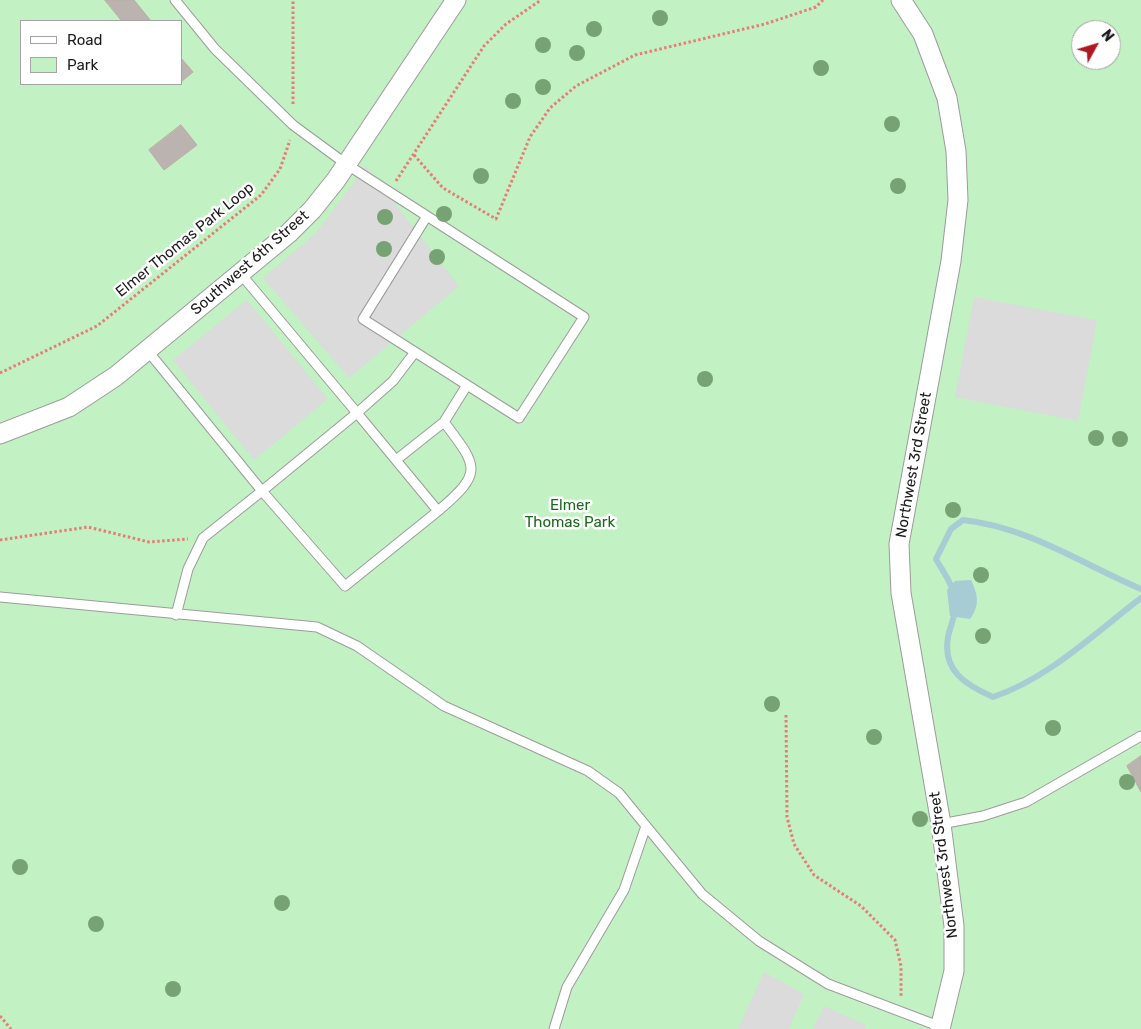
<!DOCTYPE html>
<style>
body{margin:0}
#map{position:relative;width:1141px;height:1029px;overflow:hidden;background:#ebe7e1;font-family:Rubik,sans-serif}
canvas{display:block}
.legend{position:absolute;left:20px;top:20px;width:162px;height:65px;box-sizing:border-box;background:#fff;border:1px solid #a4a4a4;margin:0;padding:6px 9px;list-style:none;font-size:15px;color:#1b1b1b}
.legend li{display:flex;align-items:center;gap:10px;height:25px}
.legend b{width:25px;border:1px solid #a4a4a4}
.north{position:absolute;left:1071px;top:20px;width:50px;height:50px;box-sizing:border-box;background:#fff;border:1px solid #a4a4a4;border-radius:50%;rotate:51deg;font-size:14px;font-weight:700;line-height:20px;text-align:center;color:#1b1b1b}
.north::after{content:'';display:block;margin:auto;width:18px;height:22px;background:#ad1921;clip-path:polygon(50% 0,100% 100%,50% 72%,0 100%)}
</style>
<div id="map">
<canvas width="1141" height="1029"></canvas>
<ul class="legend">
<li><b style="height:6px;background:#fff"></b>Road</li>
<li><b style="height:14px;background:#c2f1c3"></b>Park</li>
</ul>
<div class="north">N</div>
</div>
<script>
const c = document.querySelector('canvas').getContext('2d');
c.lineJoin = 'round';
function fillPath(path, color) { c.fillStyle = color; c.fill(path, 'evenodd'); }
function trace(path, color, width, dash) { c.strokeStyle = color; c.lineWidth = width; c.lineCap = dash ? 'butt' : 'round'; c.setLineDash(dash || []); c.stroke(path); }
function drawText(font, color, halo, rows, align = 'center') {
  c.font = font + ' Rubik,sans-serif'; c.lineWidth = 5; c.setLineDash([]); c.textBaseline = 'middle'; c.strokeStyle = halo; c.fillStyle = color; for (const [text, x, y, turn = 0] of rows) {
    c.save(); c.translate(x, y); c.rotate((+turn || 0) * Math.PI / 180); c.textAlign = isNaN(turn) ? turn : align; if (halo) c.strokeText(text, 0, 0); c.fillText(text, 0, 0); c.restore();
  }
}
const park = new Path2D(`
 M0,0H1141V1029H0ZM21,21H181V84H21ZM1081,30H1111V60H1081Z`);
const parking = new Path2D(`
 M366,166L459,286L349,378L263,278L316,233Z
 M974,297L1097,320L1078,421L955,397Z
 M247,300L328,399L254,460L173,360Z
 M764,972L804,994L789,1029H738Z
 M824,1006L866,1025L865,1029H813Z`);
const water = new Path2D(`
 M971,580C978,595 980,605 970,619L950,616L947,590L955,581Z`);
const stream = new Path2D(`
 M953,592C951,581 941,569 936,559L951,529L963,520C1028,527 1082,564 1141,589
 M955,610C954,619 950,627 948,637C942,671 966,685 993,697C1049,678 1094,634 1141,598`);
const building = new Path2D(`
 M105,0H134L151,21H122Z
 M181,58L193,72L181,82Z
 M181,125L197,145L164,170L149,150Z
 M1141,756V792L1127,766Z`);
const path = new Path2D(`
 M293,104V0
 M414,155L443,188L496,219L530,137L550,108L576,86L635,55L765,24L816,7L823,0
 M396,181L484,46L506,24L541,0
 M0,373L97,326L261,195L280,169L290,140
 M0,540L88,527L149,542L188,539
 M786,715L787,817L794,844L814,875L861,906L895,940L901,966V996
 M0,1016L11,1029`);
const lane = new Path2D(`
 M175,0L215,49L293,125L346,164L584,317L519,418L363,319L427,216
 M240,273L357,413L262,491L345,586L438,511L357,413L393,381L415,352
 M147,350L262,491L203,538L188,569L176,615
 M396,460L444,422L467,385
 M438,511C484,472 478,467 444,422
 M0,597L317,627L357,646L444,706L588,771L619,793L702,894L759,941L828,984L941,1027
 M941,824L983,816L1026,802L1141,736
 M554,1029L567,987L624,890L646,826`);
const street = new Path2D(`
 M901,0L923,34L947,98L956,151L958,200L951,261L899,544L901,593L941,824L954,926V971L940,1029
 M0,434L69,407L116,376L289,233L312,210L336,180L456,0`);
const trees = [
 [660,18],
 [594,29],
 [543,45],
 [577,53],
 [821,68],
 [543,87],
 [513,101],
 [892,124],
 [481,176],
 [898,186],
 [444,214],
 [385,217],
 [384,249],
 [437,257],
 [705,379],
 [1096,438],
 [1120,439],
 [953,510],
 [981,575],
 [983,636],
 [772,704],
 [1053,728],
 [874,737],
 [1127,782],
 [920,819],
 [20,867],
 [282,903],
 [96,924],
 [173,989]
];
const streetNames = [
 ["Elmer Thomas Park Loop",185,240,-39],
 ["Southwest 6th Street",250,263,-41],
 ["Northwest 3rd Street",914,465,-80],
 ["Northwest 3rd Street",944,865,-97]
];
const parkNames = [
 ["Elmer",570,506],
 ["Thomas Park",570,523]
];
fillPath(park, '#c2f1c3');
fillPath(parking, '#dbdbdb');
fillPath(water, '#a7ccd4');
trace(stream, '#a7ccd4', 6);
fillPath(building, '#bbb3af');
trace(building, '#bbaea6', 1);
trace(lane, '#9c9c9c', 11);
trace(street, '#9c9c9c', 21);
trace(path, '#e77c77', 3, [2.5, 2.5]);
trace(lane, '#fff', 9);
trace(street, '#fff', 19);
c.fillStyle = '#77a274';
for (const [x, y] of trees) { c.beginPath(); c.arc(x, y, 8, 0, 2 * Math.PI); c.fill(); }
drawText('15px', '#1b1b1b', '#fff', streetNames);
drawText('15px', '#18691a', '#fff', parkNames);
</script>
